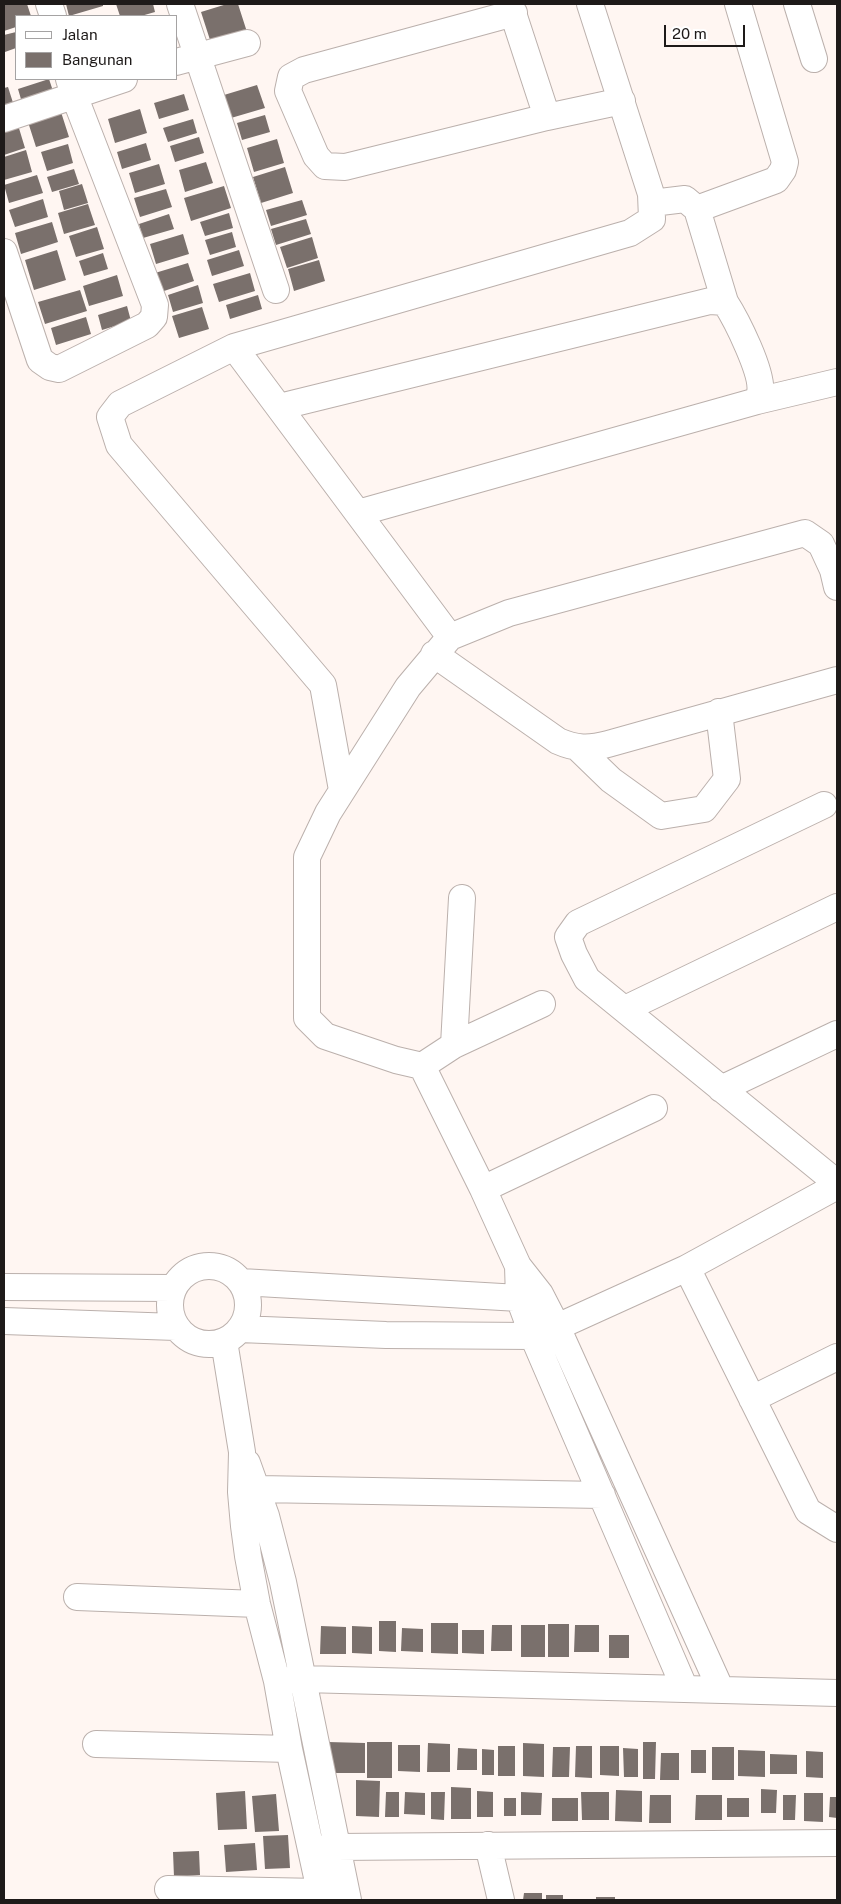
<!DOCTYPE html>
<style>
body{margin:0}
#map{position:relative;width:841px;height:1904px;overflow:hidden;background:#fff6f2;font-family:"Public Sans",sans-serif}
canvas{display:block}
.frame{position:absolute;inset:0;border:5px solid #1e1a19;pointer-events:none}
.legend{position:absolute;left:15px;top:15px;width:162px;height:65px;box-sizing:border-box;background:#fff;border:1px solid #a5a3a3;margin:0;padding:6px 9px;list-style:none;font-size:15px;color:#1e1a19}
.legend li{display:flex;align-items:center;gap:10px;height:25px}
.legend b{width:25px;border:1px solid #a5a3a3}
.scale{position:absolute;left:664px;top:25px;width:81px;height:22px;box-sizing:border-box;border:2px solid #1e1a19;border-top:0;padding-left:6px;font-size:15px;line-height:18px;white-space:nowrap;color:#1e1a19;-webkit-text-stroke:4px #fff;paint-order:stroke}
</style>
<div id="map">
<canvas width="841" height="1904"></canvas>
<div class="frame"></div>
<ul class="legend">
<li><b style="height:6px;background:#fff"></b>Jalan</li>
<li><b style="height:14px;background:#7a706c"></b>Bangunan</li>
</ul>
<div class="scale">20 m</div>
</div>
<script>
const c = document.querySelector('canvas').getContext('2d');
c.lineJoin = 'round';
function fillPath(path, color) { c.fillStyle = color; c.fill(path, 'evenodd'); }
function trace(path, color, width, dash) { c.strokeStyle = color; c.lineWidth = width; c.lineCap = dash ? 'butt' : 'round'; c.setLineDash(dash || []); c.stroke(path); }
const building = new Path2D(`
 M9,4H27L31,16H16V27L4,31V5Z
 M66,4H103V6L69,16Z
 M116,4H153L155,12L141,16H120Z
 M227,4H238L247,32L211,43L201,12Z
 M16,32V48L5,52L4,35Z
 M49,79L55,97L23,106L18,89Z
 M257,85L265,108L231,118L224,95Z
 M8,87L15,109L4,112V88Z
 M184,94L189,110L159,119L154,103Z
 M140,109L147,133L115,143L108,119Z
 M61,112L69,137L36,147L28,122Z
 M265,115L270,132L242,140L237,123Z
 M193,119L197,133L168,142L163,128Z
 M18,125L25,148L4,155V129Z
 M199,137L204,153L175,162L170,146Z
 M277,139L284,163L254,172L247,148Z
 M146,143L151,160L122,169L117,152Z
 M68,144L73,163L47,171L41,152Z
 M26,150L32,172L4,180V157Z
 M206,162L213,183L185,192L179,170Z
 M159,164L165,184L135,193L129,173Z
 M285,167L293,193L261,203L253,177Z
 M74,169L79,184L52,192L47,177Z
 M37,175L43,193L9,203L4,185Z
 M82,184L88,203L64,210L59,191Z
 M224,186L231,208L191,221L184,198Z
 M166,189L172,207L140,217L134,198Z
 M43,199L48,217L15,227L9,210Z
 M302,200L307,215L271,226L266,210Z
 M88,204L95,225L64,234L58,213Z
 M229,213L233,228L205,236L200,222Z
 M169,214L174,229L143,238L139,224Z
 M306,219L311,234L276,245L271,229Z
 M52,222L58,242L21,254L15,233Z
 M97,227L104,249L76,257L69,236Z
 M232,232L236,247L210,255L205,240Z
 M183,234L189,254L156,264L150,244Z
 M312,237L318,258L287,268L280,247Z
 M57,250L66,280L34,290L25,260Z
 M239,250L244,266L212,276L207,260Z
 M103,253L108,269L84,276L79,261Z
 M319,260L325,281L294,291L288,269Z
 M188,263L194,281L161,292L155,273Z
 M250,273L255,291L219,302L213,284Z
 M117,275L123,296L89,306L83,286Z
 M198,285L203,303L173,312L168,295Z
 M80,290L87,311L45,324L38,302Z
 M258,295L262,309L230,319L226,305Z
 M127,306L131,321L102,330L98,315Z
 M202,307L209,329L179,338L172,316Z
 M86,317L91,334L56,345L51,328Z
 M379,1621H396V1652L379,1651Z
 M431,1623H458V1654L431,1653Z
 M548,1624H569V1657H548Z
 M492,1625H512V1651H491Z
 M521,1625H545V1657H521Z
 M575,1625H599V1652H574Z
 M321,1626L346,1627V1654H320Z
 M352,1626L372,1627V1654L352,1653Z
 M402,1628L423,1629V1652L401,1651Z
 M462,1630H484V1654L462,1653Z
 M609,1635H629V1658H609Z
 M328,1742L365,1743V1773H328Z
 M367,1742H392V1778H367Z
 M643,1742H656L655,1779H643Z
 M428,1743L450,1744V1772H427Z
 M523,1743L544,1744V1777L523,1776Z
 M398,1745H420V1772L398,1771Z
 M498,1746H515V1776H498Z
 M576,1746H592V1778L575,1777Z
 M600,1746H619V1776L600,1775Z
 M553,1747H570L569,1777H552Z
 M712,1747H734V1780H712Z
 M458,1748L477,1749V1770H457Z
 M623,1748L638,1749V1777H624Z
 M482,1749L494,1750V1775H482Z
 M691,1750H706V1773H691Z
 M738,1750L765,1751V1777L738,1776Z
 M806,1751L823,1752V1778L806,1777Z
 M661,1753H679V1780H660Z
 M770,1754L797,1755V1774H770Z
 M356,1780L380,1781L379,1817L356,1816Z
 M451,1787L471,1788V1819H451Z
 M761,1789L777,1790L776,1813H761Z
 M616,1790L642,1791V1822L615,1821Z
 M245,1791L247,1829L218,1830L216,1793Z
 M477,1791L493,1792V1817H477Z
 M386,1792H399V1817H385Z
 M405,1792L425,1793V1815L404,1814Z
 M431,1792H445L444,1820L431,1819Z
 M521,1792L542,1793L541,1815H521Z
 M581,1792H609V1820H582Z
 M804,1793H823V1822L804,1821Z
 M276,1794L279,1831L255,1832L252,1796Z
 M650,1795H671V1823H649Z
 M696,1795H722V1820H695Z
 M783,1795H796L795,1820H783Z
 M830,1797H837V1818L829,1817Z
 M504,1798H516V1816H504Z
 M552,1798H578V1821H552Z
 M727,1798H749V1817H727Z
 M288,1835L290,1868L265,1869L263,1836Z
 M255,1843L257,1870L226,1872L224,1845Z
 M199,1851L200,1875L174,1877L173,1852Z
 M524,1893H542V1900H523Z
 M546,1895H563V1900H546Z
 M596,1897H615V1900H596Z`);
const street = new Path2D(`
 M49,4L53,16
 M180,4L276,290
 M510,4L547,117L622,101
 M797,4L814,59
 M514,13L304,70L291,77L288,91L316,156L325,166L345,167L547,117
 M176,62L247,43
 M4,119L124,79
 M652,203L685,199L697,209L725,302
 M697,209L776,180L783,170L785,162L738,4
 M4,252L40,360L50,367L59,369L147,325L154,317L155,305L74,95L69,79
 M234,347L450,637
 M757,401L837,382
 M279,407L710,301L725,302C736,319 764,374 760,393C760,396 758,398 757,401L358,513
 M434,654L558,741C576,749 589,749 608,744L837,680
 M578,748L611,780L661,816L704,809L727,779L719,712
 M342,790L323,685L119,445L110,417L120,404L234,347L630,233L652,219L651,194L590,4
 M824,805L578,923L568,937L574,954L587,979L837,1183
 M542,1004L454,1045L422,1066L396,1060L325,1036L307,1018V857L328,813L408,687L450,637L509,613L805,533L821,544L833,570L837,587
 M625,1009L837,907
 M454,1045L462,898
 M422,1066L483,1189L518,1266L540,1294L557,1327L721,1690
 M721,1089L837,1034
 M483,1189L654,1108
 M170 1305a39 39 0 1 1 78 0a39 39 0 1 1-78 0Z
 M518,1266L519,1298L533,1336L685,1689
 M687,1268L808,1511L837,1529
 M241,1282L519,1298L535,1295
 M4,1287L173,1288
 M4,1321L176,1327
 M240,1329L386,1335L533,1336L557,1327L687,1268L837,1186
 M224,1341L242,1452L241,1492L244,1526L248,1556L257,1604L277,1681L289,1749L322,1900
 M752,1399L837,1357
 M247,1463L266,1516L283,1582L348,1900
 M241,1492L258,1489L602,1495
 M77,1597L257,1604
 M277,1681L303,1679L837,1693
 M96,1744L289,1749
 M488,1845L501,1900
 M312,1850L336,1847L837,1843
 M168,1889L320,1892`);
fillPath(building, '#7a706c');
trace(street, '#bbb0ac', 28);
trace(street, '#fff', 26);
</script>
